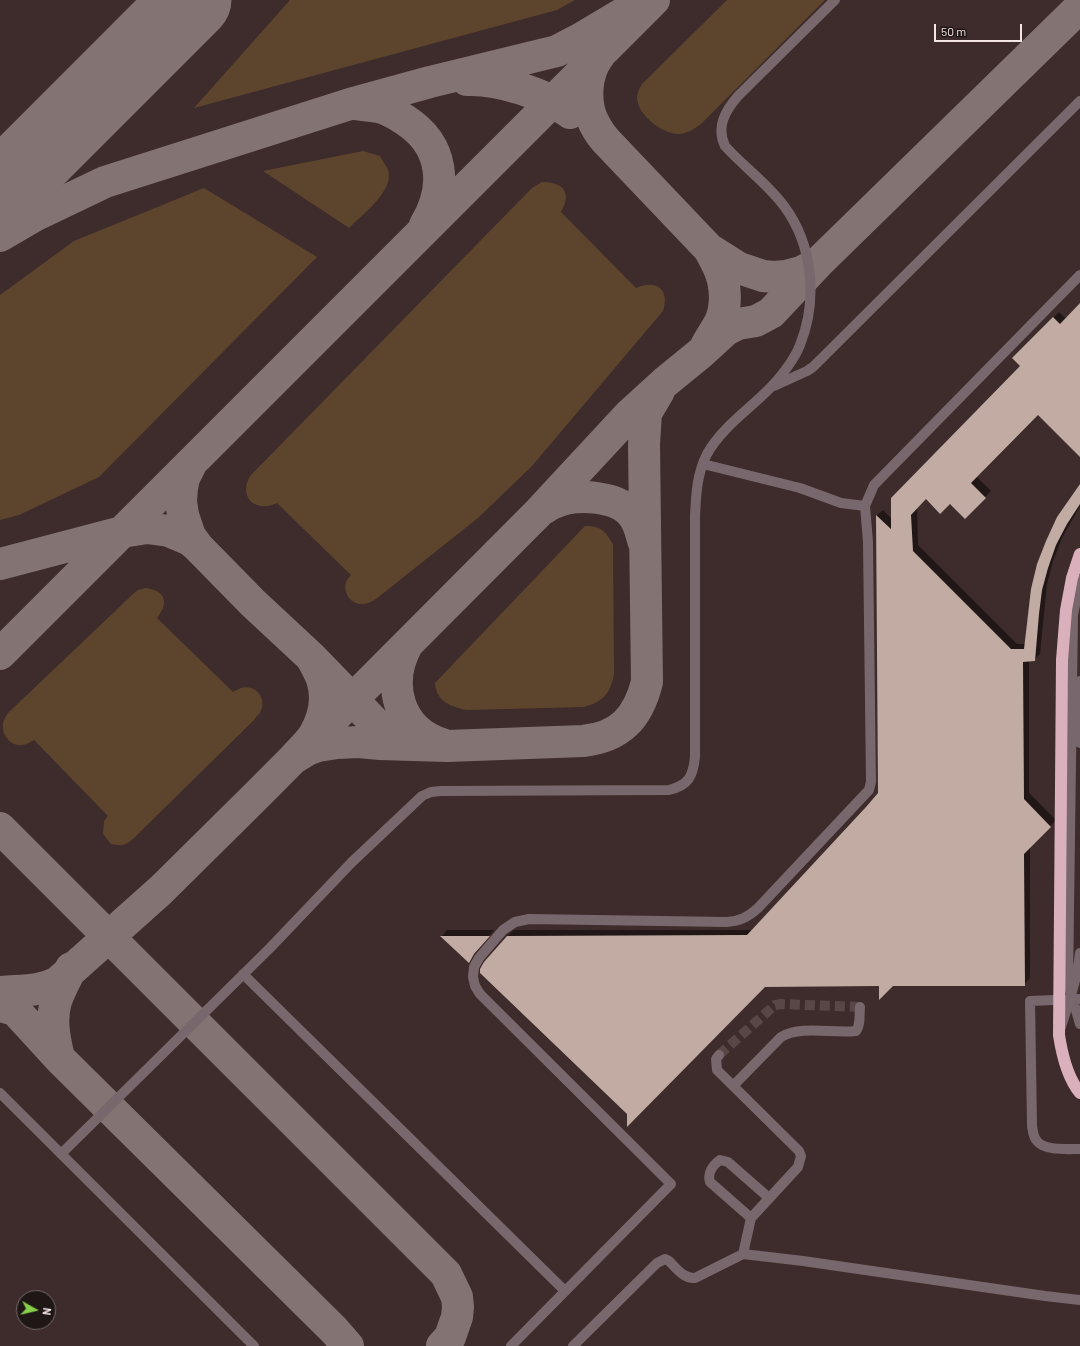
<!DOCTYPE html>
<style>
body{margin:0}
#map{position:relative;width:1080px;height:1346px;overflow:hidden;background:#3e2b2b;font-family:Barlow,sans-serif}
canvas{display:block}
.north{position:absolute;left:16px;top:1290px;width:40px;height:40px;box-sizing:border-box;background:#1f1616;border:1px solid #746969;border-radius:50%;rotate:98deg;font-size:11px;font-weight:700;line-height:16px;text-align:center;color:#f3e6e5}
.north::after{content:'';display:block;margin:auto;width:14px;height:18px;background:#88cf49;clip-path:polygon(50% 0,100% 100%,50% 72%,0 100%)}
.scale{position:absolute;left:934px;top:24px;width:88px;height:18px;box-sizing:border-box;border:2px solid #f3e6e5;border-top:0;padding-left:5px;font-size:12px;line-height:14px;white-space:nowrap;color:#f3e6e5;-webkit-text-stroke:3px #1f1616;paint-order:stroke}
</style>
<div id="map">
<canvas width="1080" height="1346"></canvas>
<div class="north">N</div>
<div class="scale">50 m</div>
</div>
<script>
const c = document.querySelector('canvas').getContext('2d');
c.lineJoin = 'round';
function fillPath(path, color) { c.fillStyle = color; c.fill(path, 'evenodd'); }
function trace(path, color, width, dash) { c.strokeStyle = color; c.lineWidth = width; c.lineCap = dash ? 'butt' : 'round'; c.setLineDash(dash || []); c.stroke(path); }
const green = new Path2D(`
 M290,0H575L557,10L194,108Z
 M727,0H825L701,124C695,129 688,133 679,134C663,134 638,116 637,98C637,93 640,88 642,84Z
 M363,151L380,156C382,160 386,165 388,170C395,190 362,215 349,228L263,171Z
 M542,182C564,182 572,193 561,212L636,288C657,279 670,290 663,311L532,466L478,518L376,599C372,601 368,604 364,604C351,606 341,591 347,580C348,578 350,577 351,575L277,503C256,513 238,498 250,476L532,188Z
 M204,188L317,257L99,477L19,515L0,520V295L74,241Z
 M585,526C601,526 605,531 613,544L614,674C610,694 604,701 584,707L467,710C451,707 436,701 435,683Z
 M146,588C166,591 169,603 157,618L233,692C235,691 238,689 241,688C256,684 268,699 260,713C258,715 255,718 254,720L134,838C126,846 121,846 111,844L103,834L104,821L108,816L34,740C30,742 26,745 22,745C13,747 3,737 3,728C2,723 5,717 8,713L132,595L138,590Z`);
const shadow = new Path2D(`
 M1080,305V456L1038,413L976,476L991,491L965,517L950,503L926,498L917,508L918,545L1017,644H1026L1032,589L1080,486V506L1062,538L1053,561L1047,584L1040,654L1034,660H1029V793L1056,820L1030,847V978L1024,984L764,986L628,1114L507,936L514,930H754L879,794L877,515L883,510L892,519L1021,366L1014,358L1059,312L1066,319Z
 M447,930H494L469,961L442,936Z`);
const taxiway = new Path2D(`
 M599,56C585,74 584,104 594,123C598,131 603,138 609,144L709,249L739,268L763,276L774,277L786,276L801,272L816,264
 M467,80C498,79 545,93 570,113
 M355,104C364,105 374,106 383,108C390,111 398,115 405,120C444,145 448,187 425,225
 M0,236L36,215L105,182L350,104L430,82L557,51L580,39L627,11
 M706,346C710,338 716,330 720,322C727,307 726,286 720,271C717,263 713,256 709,249
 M192,462L184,478L182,488L181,501L183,515L190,536L198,547L253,603L311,657L375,723L392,737L400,741L410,743
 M543,509C547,507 550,504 554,503C576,493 620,495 634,517C640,525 641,535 644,543
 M0,564L122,532L147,528L169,531L190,540L198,547
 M406,646L407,645C386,684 398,730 442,744
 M0,654L654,0
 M311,657C315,664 319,671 322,679C328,698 324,718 314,735C309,743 300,751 294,758L307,750L318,746L337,743L359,742L380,744L447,746L583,741C620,737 638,718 647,682L644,444L646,413L659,391
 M0,828L446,1274L457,1297L458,1307L457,1317L450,1337L442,1346
 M0,992C20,990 40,992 58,982L161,890L257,795L540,511L630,414L664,383L702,352L726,330L738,324L756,321L771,313L819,262L1080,7
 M0,1006L15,1010L59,1058L334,1330L348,1346
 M59,1058C55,1041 51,1023 55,1005C58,992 66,980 71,968`);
const runway = new Path2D(`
 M0,192L192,0`);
const building = new Path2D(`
 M1080,303V457L1038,415L971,483L986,498L965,519L950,504L940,514L926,499L911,515L913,551L1011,649H1024L1031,589L1037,564L1046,541L1057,517L1080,484V504L1067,524L1056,545L1048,568L1042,590L1039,614L1035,661L1023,662L1024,799L1051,827L1024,854L1025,986H893L879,1000V986L765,987L627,1127V1114L480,973V969L484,962L507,936L747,935L866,807L878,793L876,515L891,529V498L1020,366L1012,358L1053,317L1060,324Z
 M440,936H490L474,954L469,963Z`);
const minorTunnel = new Path2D(`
 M719,1055L775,1005L781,1004L860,1007`);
const minor = new Path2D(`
 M774,386L807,371L813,367L1080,101
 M703,464L800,488L841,503L865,506
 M1080,580L1073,615L1068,983L1080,1024
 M1080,681V743
 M243,974L565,1291
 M1080,999L1030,1001L1032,1126C1033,1131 1033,1137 1037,1141C1044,1151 1068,1149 1080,1149
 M719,1055L716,1059L717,1070L799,1151L801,1156L798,1167L751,1218L743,1254
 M733,1086L781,1037C802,1025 833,1034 856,1031C861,1025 859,1014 860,1007
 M0,1093L254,1346
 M61,1154L270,948L352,862L422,796L431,792L441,791L669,790C689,785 693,776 695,757V516C696,495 697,473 707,454C722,427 750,409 771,387C783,374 794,360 800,345C818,300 813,245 784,206C768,184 744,167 725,146C716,127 725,111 738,96L835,0
 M751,1218L710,1182C707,1173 713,1165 720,1160L728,1162L769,1198
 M511,1346L671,1184L480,994L475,986L473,977L474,967L479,958L503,930L515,922L529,919L727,922C740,921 748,917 758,908L869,790L871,782L868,542L865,506L874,485L1080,275
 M573,1346L657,1263L665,1259L669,1261C676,1268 684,1279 695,1278L743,1254L803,1261L1045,1296L1080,1300`);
const minorBridge = new Path2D(`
 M1061,1027C1069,1002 1077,979 1080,953`);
const highwayBridge = new Path2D(`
 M1080,554L1072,578L1066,610L1062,660L1059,1035C1062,1055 1067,1077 1080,1093`);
fillPath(green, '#5d452d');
fillPath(shadow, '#0007');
trace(taxiway, '#847373', 32);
trace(runway, '#847373', 79);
fillPath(building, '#c1aba2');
trace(minorTunnel, '#594747', 10, [10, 5]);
trace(minor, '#78676c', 10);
trace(minorBridge, '#78676c', 10);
trace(highwayBridge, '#dab0bc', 12);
</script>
